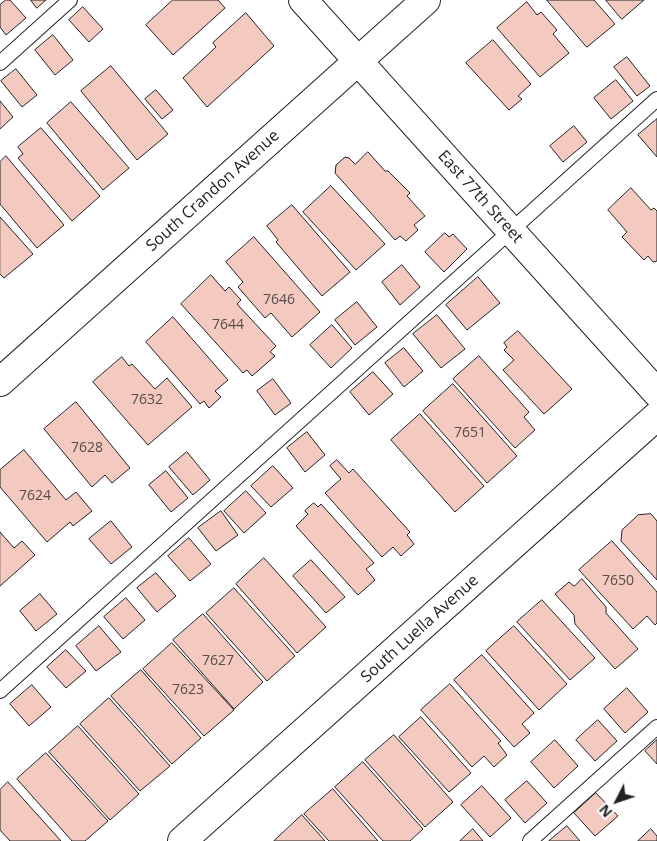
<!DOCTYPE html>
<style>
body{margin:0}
#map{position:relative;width:657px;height:841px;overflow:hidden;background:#fff;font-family:"Open Sans",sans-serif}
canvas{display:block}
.north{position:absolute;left:592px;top:776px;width:50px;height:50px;-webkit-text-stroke:4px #fff;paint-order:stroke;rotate:229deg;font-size:14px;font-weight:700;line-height:20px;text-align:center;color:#222}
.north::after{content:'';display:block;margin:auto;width:18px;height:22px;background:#222;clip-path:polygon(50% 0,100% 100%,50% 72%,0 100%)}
</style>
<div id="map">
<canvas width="657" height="841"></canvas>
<div class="north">N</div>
</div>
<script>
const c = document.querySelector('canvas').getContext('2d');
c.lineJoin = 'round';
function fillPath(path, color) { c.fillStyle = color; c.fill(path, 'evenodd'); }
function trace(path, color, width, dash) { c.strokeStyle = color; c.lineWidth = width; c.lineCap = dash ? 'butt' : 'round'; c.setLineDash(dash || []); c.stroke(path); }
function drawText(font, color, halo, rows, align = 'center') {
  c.font = font + ' "Open Sans",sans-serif'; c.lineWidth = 4; c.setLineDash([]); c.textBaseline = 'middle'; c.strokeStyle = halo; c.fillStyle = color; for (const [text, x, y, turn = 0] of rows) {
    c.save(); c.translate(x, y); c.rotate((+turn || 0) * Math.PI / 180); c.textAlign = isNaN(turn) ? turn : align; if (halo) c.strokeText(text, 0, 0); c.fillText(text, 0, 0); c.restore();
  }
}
const building = new Path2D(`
 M6,0H10L26,18L6,35L0,27V5Z
 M31,0H46L37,8Z
 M173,0H218L225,8L173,55L146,25Z
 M547,0H594L615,24L587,47Z
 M606,0H644L622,19Z
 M527,2L537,15L541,12L557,30L553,34L569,53L540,77L497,28Z
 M83,7L103,29L89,42L69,20Z
 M246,13L274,46L207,107L183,78L216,47L213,43Z
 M53,35L73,60L55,75L35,50Z
 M493,40L531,84L518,96L522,99L509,110L466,63Z
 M627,57L650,86L637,96L614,67Z
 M111,66L168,134L137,160L81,91Z
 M16,69L37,95L22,107L1,81Z
 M616,80L633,101L611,119L594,98Z
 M156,90L173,110L162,119L145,99Z
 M0,101L13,117L0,129Z
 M71,102L129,168L103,190L47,123Z
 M657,119V157L638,135Z
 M574,126L587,142L563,162L550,146Z
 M41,128L100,196L72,221L18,158L23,154L18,147Z
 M368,152L385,171H388L410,193L407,196L425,216L414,225L418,230L406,241L400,236L395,240L335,173L336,165L345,157L349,158L355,164Z
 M6,156L64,225L37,248L0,204V162Z
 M331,186L385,244L356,270L303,212Z
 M631,188L651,210L654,208L657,211V261L653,262L648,256L644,260L622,237L627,232L608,210Z
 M292,205L350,272L322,296L276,242L278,240L267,226Z
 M0,217L33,254L4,278L0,274Z
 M445,233L449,237L453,234L467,249L444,272L425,252Z
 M254,237L320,312L292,337L271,313L265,318L238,287L243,282L226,262Z
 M402,265L420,287L400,305L382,282Z
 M211,275L225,291L229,287L241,300L237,304L276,346L270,352L275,356L252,376L247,370L243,373L181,304Z
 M478,277L500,303L467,330L446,305Z
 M357,302L377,327L355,345L335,320Z
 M437,315L465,349L441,368L413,334Z
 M173,317L228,380L215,391L221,397L209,408L204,401L200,404L146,342Z
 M332,325L352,348L331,368L310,345Z
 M518,331L572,389L544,414L503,370L514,360L504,350L507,347L504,343Z
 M404,348L423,371L404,387L385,363Z
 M479,356L529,412L524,417L535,430L515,448L453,379Z
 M122,357L129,366L132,364L155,389L167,378L192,407L148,445L93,382Z
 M373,372L393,394L369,415L350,392Z
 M273,379L291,403L275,415L257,391Z
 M453,384L517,456L487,483L423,411Z
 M76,402L130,468L112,483L105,475L92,487L44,429Z
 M420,414L484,486L455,512L391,440Z
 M307,432L325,455L305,472L287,448Z
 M24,450L66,500L76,492L92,511L73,526L70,522L47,542L0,487V470Z
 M187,452L210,480L193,495L169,467Z
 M337,460L349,473L353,469L410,532L407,535L414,544L401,556L393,547L382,557L325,493L341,479L330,466Z
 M273,466L293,488L271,507L251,486Z
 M166,471L188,498L171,512L149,485Z
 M246,491L266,513L244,533L224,511Z
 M314,503L318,507L321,504L374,563L366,569L375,580L358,595L296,526L308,514L305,511Z
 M221,511L238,535L216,551L198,528Z
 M651,514L657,521V580L621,541L622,530L638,515Z
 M111,521L132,547L111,564L89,539Z
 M0,532L14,548L22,541L35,555L0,586Z
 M189,538L211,564L190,581L168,556Z
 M612,541L657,592V623L655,625L647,616L633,629L579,570Z
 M264,558L326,627L297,653L236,584Z
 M311,560L345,597L326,613L293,576Z
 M156,573L176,596L157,612L137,588Z
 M582,579L606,607V613L638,649L615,669L575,624L574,615L555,594L569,582L574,586Z
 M234,588L295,656L267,681L206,613Z
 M40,594L57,614L36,631L20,611Z
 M126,598L145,620L123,639L104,617Z
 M542,600L595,658L570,680L517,622Z
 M203,614L263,682L234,709L173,640Z
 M99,626L121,652L96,671L76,646Z
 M514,626L567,684L539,710L486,651Z
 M172,643L234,710L204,736L143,669Z
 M66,650L86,671L66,688L47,667Z
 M482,655L534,713L522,724L530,733L514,747L454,680Z
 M141,670L201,738L172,764L111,696Z
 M450,684L501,741L498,743L507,755L494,767L484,756L472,767L421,710Z
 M32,685L51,707L29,726L10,704Z
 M627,688L648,712L625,733L604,709Z
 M109,698L170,766L140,791L80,724Z
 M421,717L471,773L449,792L399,737Z
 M598,720L617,741L595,761L576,740Z
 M78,726L139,794L110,820L49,752Z
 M394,735L453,802L425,827L365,760Z
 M555,740L578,766L554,788L531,762Z
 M657,740V764L645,751Z
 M46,753L108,821L85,841H72L17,779Z
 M363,762L423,829L410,841H383L335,787Z
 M527,781L547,803L525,823L505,800Z
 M8,782L61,841H10L0,830V790Z
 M482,786L511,818L490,837L461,805Z
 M333,789L378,841H329L304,814Z
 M596,793L618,816L595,836L574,813Z
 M302,815L325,841H274Z
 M567,826L580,841H549Z
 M473,829L483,841H460Z
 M651,829L657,836V841H638Z`);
const service = new Path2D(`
 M0,63L70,0
 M0,691L657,99
 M530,841L657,727`);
const minor = new Path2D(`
 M303,0L657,393
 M0,382L426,0
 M182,841L657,416`);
const numberNames = [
 ["7646",279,300],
 ["7644",228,325],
 ["7632",147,400],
 ["7651",470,433],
 ["7628",87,448],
 ["7624",35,496],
 ["7650",618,581],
 ["7627",218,661],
 ["7623",188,690]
];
const streetNames = [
 ["South Crandon Avenue",213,191,-42],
 ["East 77th Street",480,197,48],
 ["South Luella Avenue",420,629,-42]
];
fillPath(building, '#f3c9c0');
trace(building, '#222', 1);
trace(service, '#222', 16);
trace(minor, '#222', 30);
trace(service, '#fff', 14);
trace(minor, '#fff', 28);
drawText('14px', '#564c4a', null, numberNames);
drawText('16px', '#222', '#fff', streetNames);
</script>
